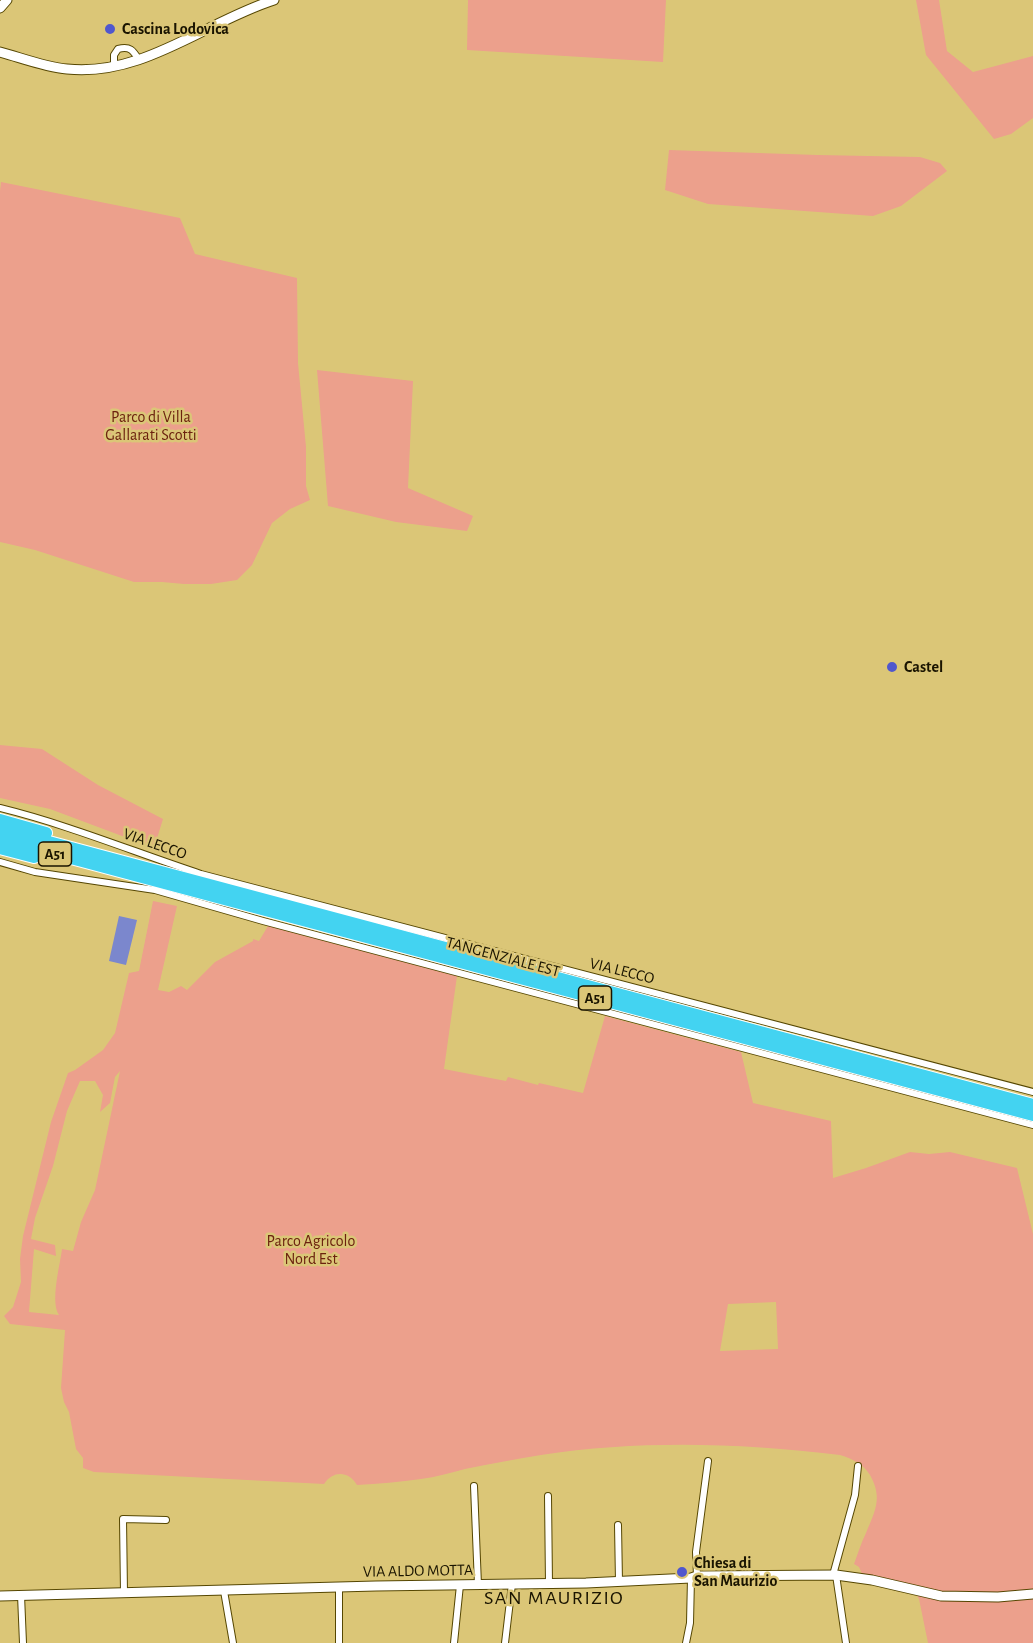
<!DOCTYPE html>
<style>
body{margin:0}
canvas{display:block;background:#dbc677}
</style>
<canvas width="1033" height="1643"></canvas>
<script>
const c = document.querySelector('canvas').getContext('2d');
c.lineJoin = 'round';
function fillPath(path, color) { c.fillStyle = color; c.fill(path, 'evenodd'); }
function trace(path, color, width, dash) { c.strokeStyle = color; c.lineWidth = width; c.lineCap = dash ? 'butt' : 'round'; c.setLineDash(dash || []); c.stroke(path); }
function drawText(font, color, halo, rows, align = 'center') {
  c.font = font + ' "Alegreya Sans",sans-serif'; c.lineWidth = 5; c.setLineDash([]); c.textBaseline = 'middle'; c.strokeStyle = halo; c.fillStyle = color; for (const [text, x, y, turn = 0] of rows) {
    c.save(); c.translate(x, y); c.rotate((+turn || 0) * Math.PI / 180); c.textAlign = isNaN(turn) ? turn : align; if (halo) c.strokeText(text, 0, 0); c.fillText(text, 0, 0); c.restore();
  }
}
const green = new Path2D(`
 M468,0H666L663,62L467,50Z
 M916,0H939L947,51L973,72L1033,56V118L1011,134L994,139L926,55Z
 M669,150L818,155L920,157L940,163L947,171L901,206L873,216L708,204L665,190Z
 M1,182L180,218L195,254L297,278L298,363L306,447V486L310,500L290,509L272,523L252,565L237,580L211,584H184L162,582H134L35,550L0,542V191Z
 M317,370L413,381L408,488L473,516L467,531L396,522L328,506Z
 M0,745L42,749L98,785L163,819L154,848L50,809L0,798Z
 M153,901L177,906L158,990L169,992L181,986L187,990L215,962L253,941V939L259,941L268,926L457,976L444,1069L506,1081L508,1077L538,1085L539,1083L583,1093L605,1016L741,1052L753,1103L831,1121L833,1178L866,1168L910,1152L929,1154L950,1152L1017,1168L1033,1234V1643H928L919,1599L916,1594L863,1576L859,1567L854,1564C858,1553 861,1543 866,1533C875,1511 883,1498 870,1475C863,1464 853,1459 840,1455C740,1443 640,1440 541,1455C515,1459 490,1464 465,1469C450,1473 436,1477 421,1479C400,1482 378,1484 357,1485C349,1471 333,1470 324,1484L94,1472L83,1468V1458L76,1449L69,1412L64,1402L61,1388L65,1330L10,1324L4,1316L13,1307L21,1282L20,1259L23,1236L51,1122L68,1073L75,1070L103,1050L115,1033L129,973L139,971ZM120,1071L95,1190L81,1222L73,1251L62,1249C60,1265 50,1302 59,1315L29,1312L34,1249L56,1256L55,1245L31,1239L35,1218L53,1166L67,1111L80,1081H95L103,1095L100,1112L110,1103L115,1077ZM776,1302L778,1349L720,1351L728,1304Z`);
const water = new Path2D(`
 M119,916L137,920L126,965L109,961Z`);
const street = new Path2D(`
 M114,67V55L118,49C130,46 133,50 139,60
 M0,808C69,825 134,852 201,874L1033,1092
 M0,862L35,872L155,890L263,921L1033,1125
 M474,1486L478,1585
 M548,1496L549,1584
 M618,1525L619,1582
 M833,1575L855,1495L858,1466
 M836,1575L846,1643
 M697,1576L696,1552L708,1461
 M339,1587V1643
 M224,1591L233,1643
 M124,1593L123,1519L166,1520
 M21,1595L23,1643
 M454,1643L460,1585
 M505,1643L512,1584
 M686,1643L690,1623L691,1578`);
const secondary = new Path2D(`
 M0,8L7,0
 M0,52C22,58 45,67 67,69C143,77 205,22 274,0
 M0,1596L376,1586L586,1583L691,1578L697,1576L836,1575L872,1580L941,1596L998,1597L1033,1594`);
const highway = new Path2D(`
 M0,820L46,833
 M0,829L1033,1105
 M0,839L1033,1115
 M0,848L34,857`);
const markers = [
 [110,29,6,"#5057cd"],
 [892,667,6,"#5057cd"],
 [682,1572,6,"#5057cd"]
];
const shields = [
 [55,854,33],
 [595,998,33]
];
const shieldNames = [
 ["A51",55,854],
 ["A51",595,998]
];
const poiNames = [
 ["Cascina Lodovica",122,29],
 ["Castel",904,667],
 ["Chiesa di",694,1563],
 ["San Maurizio",694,1581]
];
const parkNames = [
 ["Parco di Villa",151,417],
 ["Gallarati Scotti",151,435],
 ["Parco Agricolo",311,1241],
 ["Nord Est",311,1259]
];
const streetNames = [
 ["VIA LECCO",155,844,19],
 ["TANGENZIALE EST",503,957,15],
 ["VIA LECCO",622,971,14],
 ["VIA ALDO MOTTA",418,1571,-1]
];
const quarterNames = [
 ["SAN MAURIZIO",554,1598]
];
fillPath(green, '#eca08c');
fillPath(water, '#7b87cd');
trace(street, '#564702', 8);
trace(secondary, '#564702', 11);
trace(highway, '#fff', 14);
trace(street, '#fff', 6);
trace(secondary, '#fff', 9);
trace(highway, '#43d3f1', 12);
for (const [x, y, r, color] of markers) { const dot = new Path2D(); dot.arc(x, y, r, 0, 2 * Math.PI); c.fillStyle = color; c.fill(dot); trace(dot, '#dbc677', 2); }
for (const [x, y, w] of shields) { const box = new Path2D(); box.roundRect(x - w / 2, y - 12, w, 24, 4.5); c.fillStyle = '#dbc677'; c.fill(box); trace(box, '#1a1400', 1.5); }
drawText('bold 15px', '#1a1400', null, shieldNames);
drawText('bold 16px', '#1a1400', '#dbc677', poiNames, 'left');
drawText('16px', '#6c220f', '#dbc677', parkNames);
drawText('16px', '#1a1400', '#dbc677', streetNames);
c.letterSpacing = '1.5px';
drawText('20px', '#1a1400', '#dbc677', quarterNames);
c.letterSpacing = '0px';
</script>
